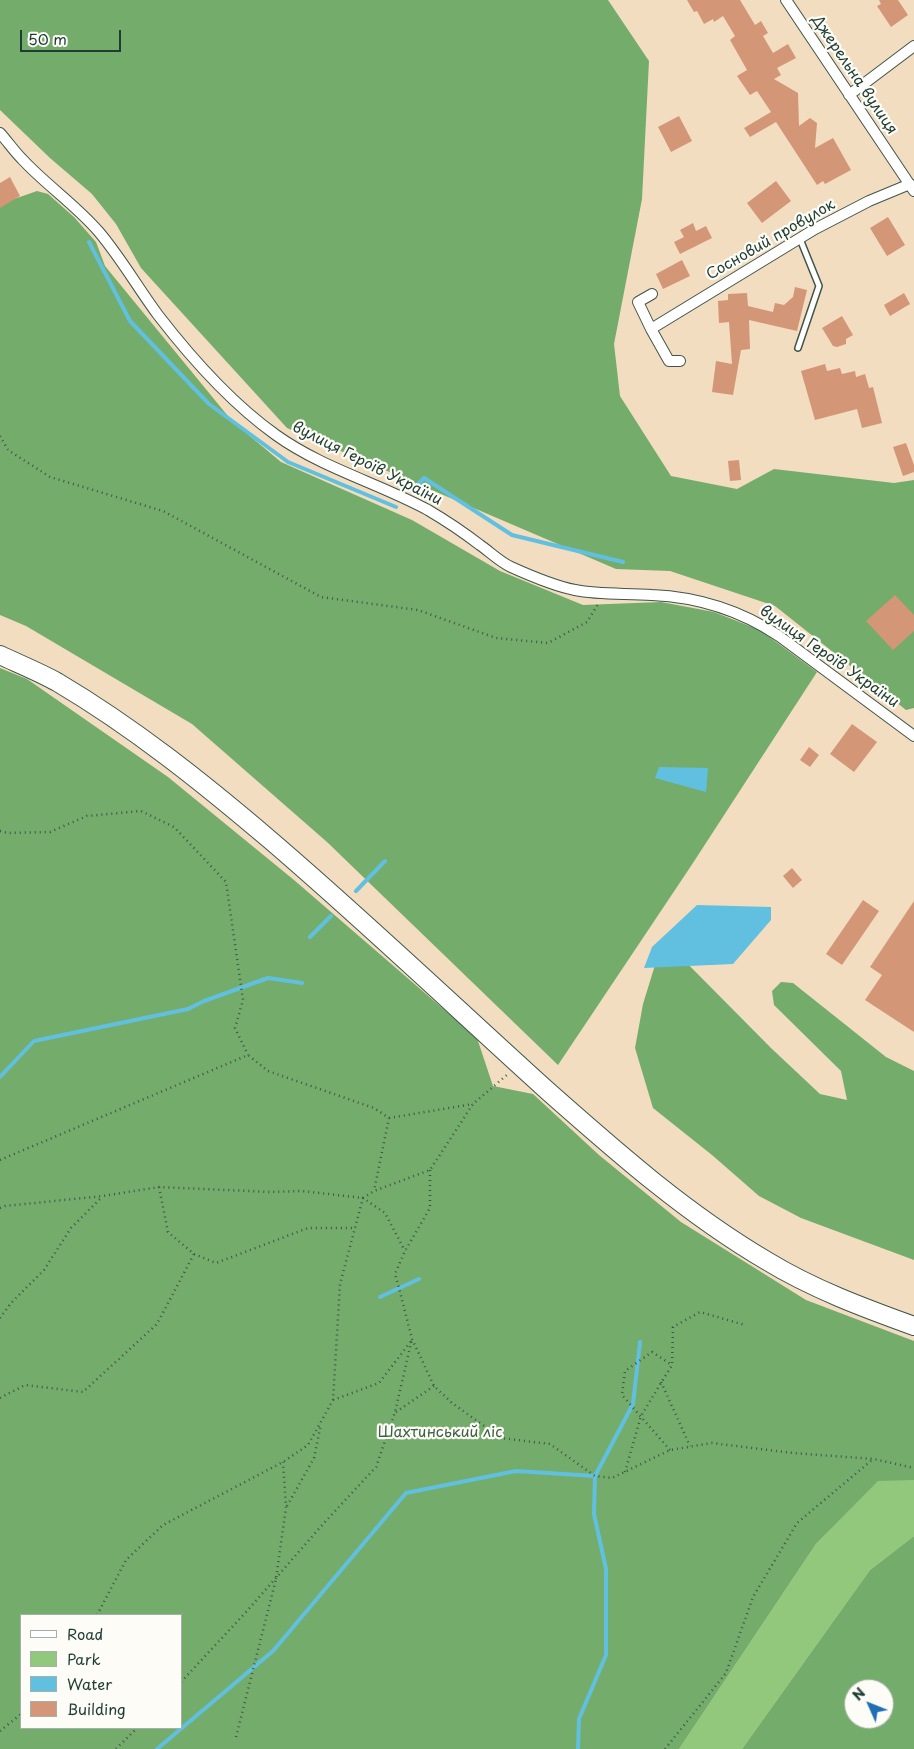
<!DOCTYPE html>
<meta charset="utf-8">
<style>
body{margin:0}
#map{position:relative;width:914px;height:1749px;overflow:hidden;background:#f2ddc0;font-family:"Playpen Sans",sans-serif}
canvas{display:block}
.legend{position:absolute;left:20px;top:1614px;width:162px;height:115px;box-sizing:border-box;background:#fdfcf7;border:1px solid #a4b0a9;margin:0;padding:6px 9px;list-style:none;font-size:15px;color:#1f3d34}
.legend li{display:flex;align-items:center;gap:10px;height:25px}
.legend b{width:25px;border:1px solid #a4b0a9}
.north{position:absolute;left:844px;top:1679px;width:50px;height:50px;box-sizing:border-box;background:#fdfcf7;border:1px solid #a4b0a9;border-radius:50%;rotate:314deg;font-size:14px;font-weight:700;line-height:20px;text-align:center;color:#1f3d34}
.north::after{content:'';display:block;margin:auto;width:18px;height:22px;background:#1f6fb2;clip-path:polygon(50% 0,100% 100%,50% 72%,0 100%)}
.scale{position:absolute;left:20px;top:30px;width:101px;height:22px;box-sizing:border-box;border:2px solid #1f3d34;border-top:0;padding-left:6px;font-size:15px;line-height:18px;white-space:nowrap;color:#1f3d34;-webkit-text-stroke:4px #fdfcf7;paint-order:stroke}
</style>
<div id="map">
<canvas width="914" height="1749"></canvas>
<ul class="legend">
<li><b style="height:6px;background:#fff"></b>Road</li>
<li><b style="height:14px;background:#91c87b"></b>Park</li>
<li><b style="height:14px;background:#61c0df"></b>Water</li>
<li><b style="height:14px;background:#d39676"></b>Building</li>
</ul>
<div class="north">N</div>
<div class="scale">50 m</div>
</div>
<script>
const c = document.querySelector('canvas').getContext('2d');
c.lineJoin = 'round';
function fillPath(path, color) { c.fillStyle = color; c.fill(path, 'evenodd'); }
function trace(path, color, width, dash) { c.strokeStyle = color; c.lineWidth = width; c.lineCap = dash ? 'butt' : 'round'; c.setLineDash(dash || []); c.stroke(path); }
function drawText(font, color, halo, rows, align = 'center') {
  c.font = font + ' "Playpen Sans",sans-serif'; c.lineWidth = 4.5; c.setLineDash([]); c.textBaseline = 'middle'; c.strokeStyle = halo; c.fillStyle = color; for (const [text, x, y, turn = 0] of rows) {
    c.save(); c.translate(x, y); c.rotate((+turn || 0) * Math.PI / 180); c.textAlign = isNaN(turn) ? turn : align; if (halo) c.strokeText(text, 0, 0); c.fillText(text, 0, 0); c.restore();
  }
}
const green = new Path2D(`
 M878,1480H914V1536L870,1570L742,1749H679L816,1544Z`);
const forest = new Path2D(`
 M0,0H608L649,61L642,199L614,344L620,396L671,476L737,489L774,469L894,483L914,480V708L906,710L775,606L670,571L616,569L287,428L141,268L116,224L92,194L50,158L0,110Z
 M37,191L48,194L74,217L96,242L105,266L232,421L281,462L412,520L500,571L583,605L661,602L714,612L760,630L817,672L691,866L558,1065L327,842L192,724L26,626L0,615V204Z
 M0,668L27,679L168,777L294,880L477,1038L493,1086L533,1094L599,1155L681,1222L806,1300L914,1341V1480L878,1481L816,1544L679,1749H0ZM21,1615H181V1728H21Z
 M663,939L771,1048L820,1094L847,1100L841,1071L774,1005L772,991L781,982L793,983L886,1057L914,1071V1260L801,1218L759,1196L712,1155L653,1108L635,1048L643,1004Z
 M914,1536V1749H742L870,1570ZM854,1689H884V1719H854Z`);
const water = new Path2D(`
 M659,767L708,768L706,792L655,778Z
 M697,905L771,907V920L733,964L644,968L652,947Z`);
const stream = new Path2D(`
 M89,242L130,321L209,404L288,462L396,507
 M413,489L424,478L512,535L623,562
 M356,891L385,861
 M310,937L331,916
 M0,1077L34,1041L188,1009L204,1001L268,978L302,983
 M380,1297L419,1279
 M157,1749L273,1651L406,1493L516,1471L595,1476
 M578,1749L579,1719L606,1655V1569L594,1514L595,1476L633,1404L640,1342`);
const building = new Path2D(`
 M687,0H740L755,25L761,21L768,33L763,36L773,53L788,44L796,58L777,68L781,75L774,79L798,93L799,126L810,118L817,123L815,148L833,138L851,170L825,184L823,181L817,185L776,122L750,137L744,128L771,112L757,91L750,95L737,76L747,70L730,40L735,36L723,16L714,22L713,19L704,24L697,11L694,12Z
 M879,0H898L908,15L891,27L877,6L881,4Z
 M679,116L692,141L671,152L658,127Z
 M10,177L20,196L0,208V183Z
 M776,181L791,201L762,223L747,203Z
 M888,217L905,245L887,256L870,228Z
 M693,223L696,231L706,226L712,238L680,254L674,242L684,237L680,230Z
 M682,260L690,276L663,289L656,274Z
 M795,287L807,290L797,331L749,320L750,349L741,350L733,395L712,392L716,361L732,364L729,322L719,323L718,301L728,300V294L747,293L748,306L773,312L775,303L784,305L793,297Z
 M904,293L910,304L890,316L884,305Z
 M842,316L853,335L846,339V344L837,347L833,346L822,328Z
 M825,364L827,371L840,368L842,374L855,371L856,377L865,374L869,388L873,387L882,423L862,428L857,409L815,420L801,371Z
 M906,443L914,465V472L903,476L893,447Z
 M739,460L741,480L730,481L728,461Z
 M895,595L914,615V631L893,650L866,621Z
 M852,724L877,742L854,772L830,754Z
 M809,747L819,755L810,767L800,760Z
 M792,868L802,880L793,888L783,876Z
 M863,900L879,911L842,965L826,954Z
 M914,901V1032L865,1000L882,975L870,967Z`);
const path = new Path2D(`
 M0,436L8,450L50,477L163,511L321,597L418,610L496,638L548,643L587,622L598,604
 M0,831L8,833L50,832L87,816L141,811L174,827L226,882L243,1000L235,1028L248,1055
 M389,1118L473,1104
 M0,1160L248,1055L268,1071L374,1108L389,1118L374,1191
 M430,1170V1208L405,1251L395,1274L399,1288L412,1339L434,1386L452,1403L501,1438L550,1444L595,1476L612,1478L670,1450L712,1443L793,1453L874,1459L914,1468
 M159,1187L168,1232L194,1254L216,1263L308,1228H356
 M0,1208L5,1206L103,1196L159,1187L270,1192L302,1191L363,1198L374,1191L430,1170L473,1104L508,1074
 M0,1318L11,1303L44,1270L71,1228L102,1197
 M661,1382L690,1446
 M0,1398L25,1385L83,1392L157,1324L194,1254
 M333,1400L379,1383L412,1340
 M396,1412L434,1386
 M670,1450L622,1395L625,1371L652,1352L672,1365
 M625,1472L641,1416L672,1365L673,1327L700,1312L745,1325
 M287,1506L314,1458L321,1424
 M97,1615L126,1560L163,1525L283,1462L308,1445L333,1400L340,1284L363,1198L385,1213L405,1251
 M181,1682L247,1611L324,1523L376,1467L395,1412L412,1339
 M0,1731L21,1714
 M236,1737L276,1579L286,1507L283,1462
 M116,1749L137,1728
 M665,1749L726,1673L753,1597L797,1523L872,1460`);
const service = new Path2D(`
 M798,348L819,286L800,239`);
const minor = new Path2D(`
 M786,0L914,191
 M849,95L914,46
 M0,133C8,142 14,151 22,159C46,185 76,205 99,232C121,258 138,288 158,315C192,359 231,403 276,435C322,468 378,483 428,510C445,520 463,532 480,545C490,552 500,562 511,567C531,576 554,586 575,590C600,595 626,593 652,595C698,597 740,610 779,636L914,736
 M651,329L638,302L652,294
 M680,361H669L651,329L815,229L869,201L910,184`);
const trunk = new Path2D(`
 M0,655C19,664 39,672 57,682C133,727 202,782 269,839C365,921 456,1008 550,1093C619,1154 687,1214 767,1261C813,1289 864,1308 914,1326`);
const streetNames = [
 ["Джерельна вулиця",854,75,56],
 ["Сосновий провулок",771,240,-30],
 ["вулиця Героїв України",367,464,27],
 ["вулиця Героїв України",829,657,35]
];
const parkNames = [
 ["Шахтинський ліс",440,1433]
];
fillPath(green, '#91c87b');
fillPath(forest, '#74ac6b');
fillPath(water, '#61c0df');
trace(stream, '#61c0df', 4);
fillPath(building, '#d39676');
trace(service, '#3f5549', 8);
trace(minor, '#3f5549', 12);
trace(trunk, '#3f5549', 20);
trace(path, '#3f5549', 2.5, [1, 4]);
trace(service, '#fff', 5);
trace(minor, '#fff', 10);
trace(trunk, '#fff', 18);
drawText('15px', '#1f3d34', '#fdfcf7', streetNames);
drawText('15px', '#3c6046', '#fdfcf7', parkNames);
</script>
